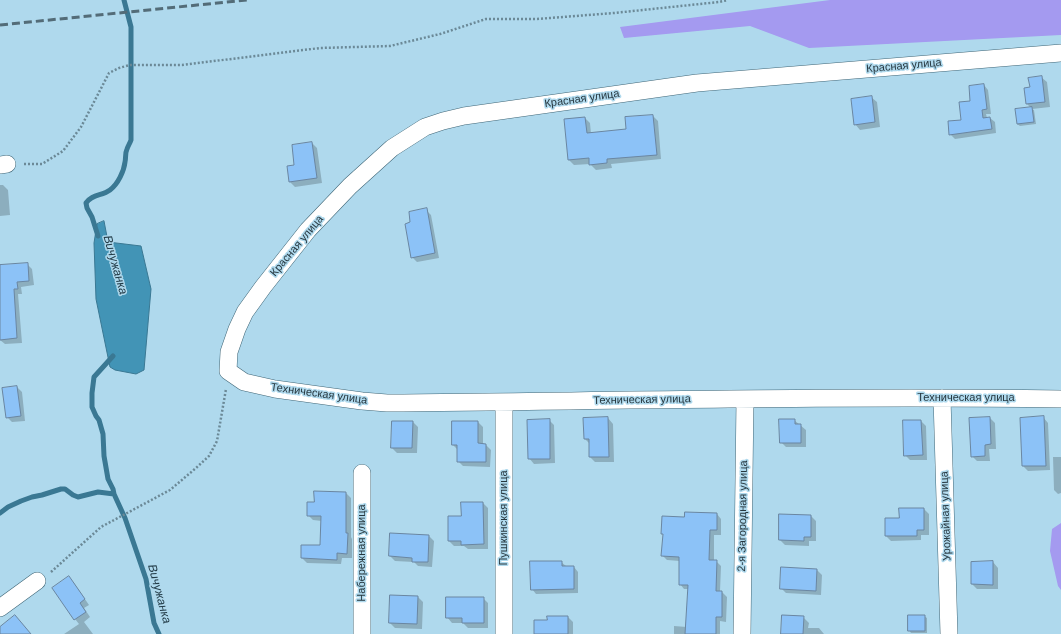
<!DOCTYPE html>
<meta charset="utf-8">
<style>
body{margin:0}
canvas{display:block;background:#afd9ed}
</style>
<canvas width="1061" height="634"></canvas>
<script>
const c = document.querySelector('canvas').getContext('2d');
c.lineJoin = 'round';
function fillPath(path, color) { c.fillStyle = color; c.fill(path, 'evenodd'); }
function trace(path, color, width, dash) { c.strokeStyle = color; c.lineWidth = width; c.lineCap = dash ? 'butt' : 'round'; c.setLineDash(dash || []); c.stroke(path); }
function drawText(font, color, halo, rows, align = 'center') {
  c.font = font + ' Arial,sans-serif'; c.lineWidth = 3; c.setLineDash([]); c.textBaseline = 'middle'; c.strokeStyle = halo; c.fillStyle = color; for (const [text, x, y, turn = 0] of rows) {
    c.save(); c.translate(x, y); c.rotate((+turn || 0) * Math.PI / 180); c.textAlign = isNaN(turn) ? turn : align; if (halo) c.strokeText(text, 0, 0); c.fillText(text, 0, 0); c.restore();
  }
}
const green = new Path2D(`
 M830,0H1061V35L809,48L750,26L624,38L620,27Z
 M1061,523V590L1058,586L1050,551L1052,529Z`);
const water = new Path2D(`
 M104,221L108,242L141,246L151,289L144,370L136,374L115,370L110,367L96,299L94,243L97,224Z`);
const shadow = new Path2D(`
 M1041,77L1047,82L1050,107L1032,109L1034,110L1036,124L1020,126L1017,124L1031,108L1027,104L1031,88Z
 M984,85L988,90L991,114H986L987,118H990L995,122L996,133L955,139L950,134L962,121L972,102Z
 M871,97L877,102L880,127L860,130L855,124Z
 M653,116L658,121L661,159L611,164L612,168L596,170L590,164L574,165L569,160L565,119L585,118L590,123L591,134L628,130Z
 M312,143L317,148L322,183L295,187L290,182L296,165Z
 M0,185H3L8,190L10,215L0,216Z
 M426,210L431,215L439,258L417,262L412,257V223Z
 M27,264L32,269L34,285L21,287L22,294H18L22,343L5,344L0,340V266Z
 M17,387L22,392L25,421L12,422L7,417Z
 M1043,417L1048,423L1050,470L1028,471L1023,466Z
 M608,418L613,424L614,462H595L590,457V444L585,439Z
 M990,418L995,423L996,449H989L990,461H977L972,456Z
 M549,420L554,425L555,463L534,464L529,458Z
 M794,420L806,430V447H786L781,442Z
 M921,421L926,426L927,460H910L905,455Z
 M393,422H413L418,427L417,453H397L392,448Z
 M453,422H478L483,427V445H486L491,450L490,467L463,466L458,461V450L453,445Z
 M1053,457H1061V493L1058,494L1054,490Z
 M315,492L346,493L351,498V537L352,539V558H342L341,564L307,563L302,558L321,546L322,521L313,520L308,515L315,503Z
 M483,503L488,508V549H468L464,546H454L449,541L462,517Z
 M924,509L929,514V535H921V540L891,541L886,536L900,519Z
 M717,514L721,519V535H714V561H716L721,566L720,592H722L727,597L726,622L720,621V634H674V626L687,627L688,589H684L680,584V561L667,560L662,555L664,535L662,533L685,518Z
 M780,515L811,516L816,521V541H809V546L785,545L780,540Z
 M429,536L434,541L432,567L418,566L414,562L395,561L390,556Z
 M561,562L566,566L574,567L578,572V593L536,594L532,589Z
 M993,562L998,568V589H977L972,584V563Z
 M817,570L822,575L821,595L786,593L781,588Z
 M69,578L74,583L89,605L84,608L90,617L84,622L93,634H64L79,624L75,619Z
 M418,597L423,602L422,629L395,628L390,623Z
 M483,598L488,603V628H468L463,623H452L447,617Z
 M924,616L927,618V633H911L909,630Z
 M568,617L573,622V634H535L548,621Z
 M803,617L809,623L808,628H819L824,634H782Z`);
const stream = new Path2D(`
 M98,236L92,217L87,208L86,203C92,194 102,196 110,190C118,184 124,171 125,162C126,158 125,153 127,149C128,146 130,143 131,140V27L124,0
 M113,356L94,377L92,393V407L96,416L99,420L103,434L104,456L108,479L113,489L114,494L125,518L146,579L154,623L159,634
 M0,513L8,507L21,501L32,497L42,495L61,489H65L73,495L78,497L98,492L114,494`);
const building = new Path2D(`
 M1042,76L1045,102L1026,104L1024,88L1030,87L1028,78Z
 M984,84L987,109L982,110L983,118L990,117L992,129L949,135L948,121L961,120L959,102L970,101L969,86Z
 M872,96L875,122L854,125L851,99Z
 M1032,107L1034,122L1017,124L1015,109Z
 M653,115L657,155L607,159V163L589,165V158L568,160L564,119L585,117L587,133L626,129L625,117Z
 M312,142L317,178L289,182L287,166L294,165L292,145Z
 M427,208L435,253L411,258L405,224L410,222L409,212Z
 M28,263L29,281L17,282L18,289H14L17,338L0,340V265Z
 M17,386L21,416L6,418L2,388Z
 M1044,416L1046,466H1022L1020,418Z
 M608,417L609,457H589V439H584L583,418Z
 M990,417L991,444L985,445V456L971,457L969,418Z
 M550,419V459H528L527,420Z
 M779,419H795V424H801V443H780Z
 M903,420H921L923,455L904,456Z
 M392,421H413L412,448H391Z
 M452,421H478V443L486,444V462H457V445H452Z
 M314,491L346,492V533H348L347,554L337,553V560L301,558V545H320L321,516H307V502H314Z
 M461,502H483L484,544L461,545V541H448V516H461Z
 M899,508H924V530H917V536H885V518H899Z
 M685,512L717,513V530H710L709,560H717L716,591H722V617H716V634H685L688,585H679V557L661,556L663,534H661L662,516L684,517Z
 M779,514L811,515V537H804V541L779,540Z
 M390,533L429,535L428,562H412V558L389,556Z
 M530,561H562V566H574V589L531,590Z
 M993,561V585L971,584V562Z
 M781,567L817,569L816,591L780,589Z
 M69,576L85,599L80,603L86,612L74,620L52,588Z
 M390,595L418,596L417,624L389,623Z
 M446,597H484V623H462V618H446Z
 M15,615L31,634H0V627Z
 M782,615L804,616L803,634H781Z
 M908,615H925V631H908Z
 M547,616H568V634H534V620H547Z`);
const path = new Path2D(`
 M24,164H42L63,151L81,127L109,73L119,68L130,65H182L320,48L390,46L440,34L486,19H537L614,13L719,2L728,0
 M51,572L101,527L170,490L196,468L209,456L217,441L226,389`);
const minor = new Path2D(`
 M1061,53L697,83L464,116L443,121L425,127L392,148L350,186L308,230L263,287L245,312L237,329L229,352L228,371L244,382L275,389L362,401L387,403C612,401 836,396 1061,399
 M0,165L7,164
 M942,398L949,634
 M0,608L37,581
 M362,634V473
 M504,634V402
 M742,634L745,399`);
const rail = new Path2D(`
 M0,25L247,0`);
const streetNames = [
 ["Красная улица",904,66,-5],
 ["Красная улица",582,99,-8],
 ["Красная улица",297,246,-50],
 ["Техническая улица",319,394,8],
 ["Техническая улица",966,398],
 ["Техническая улица",642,400,-1],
 ["2-я Загородная улица",743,516,-89],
 ["Урожайная улица",946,516,-92],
 ["Пушкинская улица",504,518,-90],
 ["Набережная улица",362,553,-90]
];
const waterNames = [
 ["Вичужанка",115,265,74],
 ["Вичужанка",159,594,75]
];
fillPath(green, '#a49af0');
fillPath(water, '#4294b6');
trace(water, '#3a7893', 1);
fillPath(shadow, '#0003');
trace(stream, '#3a7893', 5);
fillPath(building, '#8cc2f7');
trace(building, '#6a86a1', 1);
trace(minor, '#3f6677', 18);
trace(path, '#6b8997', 2.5, [2, 2]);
trace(minor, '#fff', 17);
trace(rail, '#536c78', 3, [8, 4]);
drawText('11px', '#273840', '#afd9ed', streetNames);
drawText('italic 12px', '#233c48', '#afd9ed', waterNames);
</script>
